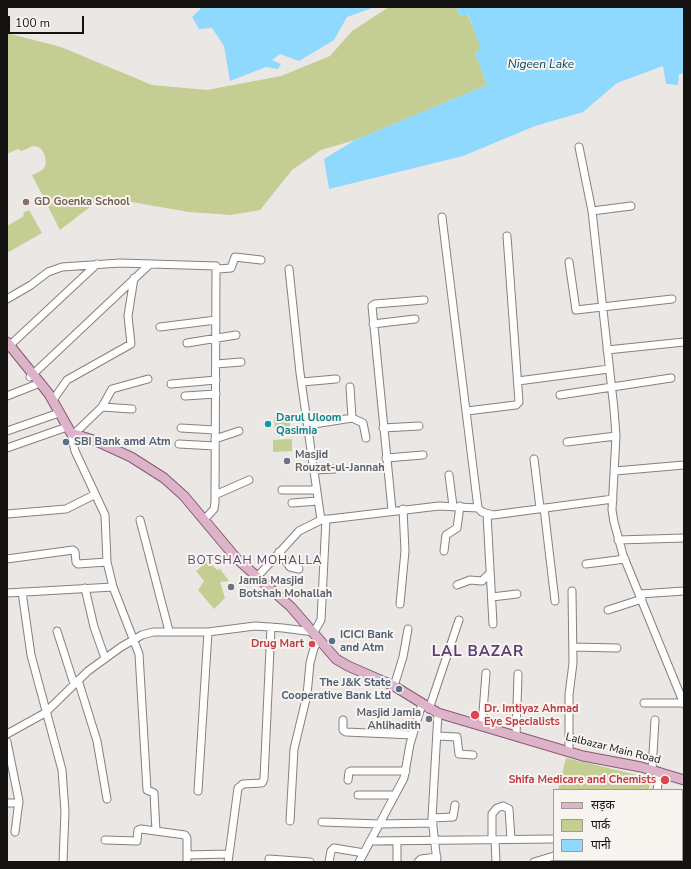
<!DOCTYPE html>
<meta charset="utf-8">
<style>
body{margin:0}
#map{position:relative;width:691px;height:869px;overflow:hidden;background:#ebe7e4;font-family:"Nunito Sans","Noto Sans Devanagari",sans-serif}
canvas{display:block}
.frame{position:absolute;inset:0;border:8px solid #141311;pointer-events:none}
.legend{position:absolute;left:553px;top:789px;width:130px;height:72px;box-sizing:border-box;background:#f8f5f1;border:1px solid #9d9b97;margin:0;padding:5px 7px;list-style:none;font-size:12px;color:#141311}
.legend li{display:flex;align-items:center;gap:8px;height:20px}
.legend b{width:20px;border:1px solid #9d9b97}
.scale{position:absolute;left:8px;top:16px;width:76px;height:18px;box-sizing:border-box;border:2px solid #141311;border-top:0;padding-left:5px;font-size:12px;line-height:14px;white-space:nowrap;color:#141311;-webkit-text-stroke:3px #f8f5f1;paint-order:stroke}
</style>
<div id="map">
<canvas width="691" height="869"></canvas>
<div class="frame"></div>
<ul class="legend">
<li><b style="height:5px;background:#ddb3ca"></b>सड़क</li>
<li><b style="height:11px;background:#c5ce92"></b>पार्क</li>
<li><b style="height:11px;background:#8fd8fe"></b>पानी</li>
</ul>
<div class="scale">100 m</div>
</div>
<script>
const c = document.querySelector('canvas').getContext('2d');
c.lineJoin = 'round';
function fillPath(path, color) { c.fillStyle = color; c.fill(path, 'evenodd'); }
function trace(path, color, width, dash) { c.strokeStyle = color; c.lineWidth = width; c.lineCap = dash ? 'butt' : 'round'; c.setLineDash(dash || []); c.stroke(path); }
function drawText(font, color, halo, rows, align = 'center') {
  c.font = font + ' "Nunito Sans",sans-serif'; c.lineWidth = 4; c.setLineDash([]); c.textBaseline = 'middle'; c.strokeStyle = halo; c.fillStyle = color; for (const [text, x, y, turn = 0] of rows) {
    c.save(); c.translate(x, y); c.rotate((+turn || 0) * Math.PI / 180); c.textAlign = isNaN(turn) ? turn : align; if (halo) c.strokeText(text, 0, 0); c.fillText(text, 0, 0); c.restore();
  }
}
const green = new Path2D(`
 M389,7H456L461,17L467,13L482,49L475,52L487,85L355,140L321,150L292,170L260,210L231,215L189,212L103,197L60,230L32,175C37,173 43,171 45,166C48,158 42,145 33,146C30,147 25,150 21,151L18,149L7,154V33L61,47L152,85L207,90L281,76L330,56L352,31Z
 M29,210L42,233L7,253V226L24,216L23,213Z
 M289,415L291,434H275L274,417Z
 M292,439V451L273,452V440Z
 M208,561L217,570L220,569L229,581L220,582L225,598L214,609L198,590L204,581L196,571Z
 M566,758L650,778L649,790H558Z`);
const water = new Path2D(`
 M202,7H375L347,17L334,40L299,61L280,54L272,60L281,64L278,69L266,67L230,81L224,46L212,28L199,29L192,17Z
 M456,7H684V73L679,74L678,85L666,84L663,66L617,83L583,112L535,126L463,156L329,189L324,159L355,140L487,85L475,52L481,49L468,14L461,17Z`);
const minor = new Path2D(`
 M579,147L592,211L614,409L616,436L612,510L614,522L623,555L684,704
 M592,211L631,206
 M442,217L478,508L482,512L493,515L613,499
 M569,262L576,310L672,299
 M218,269L231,268L235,257L261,260
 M289,269L300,373L321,520
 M7,299L31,285L48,272L62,267L120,263L216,266L215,502L214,509L204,520
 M373,324L415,319
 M160,327L216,320
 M187,343L236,335
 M7,348L97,264
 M607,350L684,342
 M216,364L241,362
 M30,377L150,264
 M518,381L609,369
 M302,382L336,379
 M171,384L216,380
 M560,395L671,378
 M7,396L35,385
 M185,396L216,394
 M53,400L67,380L131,344L128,316L134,278
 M102,407L132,409
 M467,411L516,405L519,402L507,236
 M352,418L363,423L366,438
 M308,425L352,418L350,387
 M181,428L215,430
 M383,428L419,426
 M7,431L59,413
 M71,433L75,451L105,515L107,562L113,587L139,654L147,790L154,793L156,831
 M74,434L102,407L112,389L148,379
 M215,439L239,431
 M567,442L616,436
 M179,444L215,446
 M7,448L67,427
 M386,458L423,455
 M534,459L540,508
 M314,470L335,469
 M615,471L684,465
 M449,475L453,506
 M282,490H316
 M215,495L249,480
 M292,503L318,501
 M544,508L555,601
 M392,510L372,306L375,304L424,300
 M7,514L66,509L94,495
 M487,514L493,624
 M140,520L169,631
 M618,540L684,538
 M444,551L446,535L457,528L460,506
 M279,552L290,567L299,569
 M7,559L73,550L75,552L76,562L78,564L107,562
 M586,564L625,559
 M257,577L299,531L321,520L439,506L478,508
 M457,585L470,580L482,581L490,573
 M85,588L94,627L105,658
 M22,592L31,655L62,770L65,812L63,862
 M7,593L113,587
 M640,594L684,591
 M492,597L517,594
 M400,604L405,551L403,509
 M608,610L642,599
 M57,631L74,684
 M573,647L617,648
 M78,680L97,741L107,799
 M394,686L403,657L408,629
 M644,703H684
 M429,709L459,620
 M343,720V730L346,732L413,735
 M482,725L486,673
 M7,734L45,713L88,671L121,647L142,635L153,632H208L255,626L283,628L314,632L321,620L326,519
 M438,736L457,737L459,754L473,755
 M516,736L518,674
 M7,742L19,801L15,832
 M569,751V695L573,663L572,591
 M652,770L655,720
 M348,780L349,772L351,771H406
 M657,790L660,772
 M198,791L208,632
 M358,795H395
 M7,803H19
 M432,818L453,817L455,805
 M290,821L294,749L307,695L310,663L314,648L319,639
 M322,822L380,824L433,823
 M105,840L137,841L138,830L141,829L185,835L187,838V862
 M492,840V814L497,808L503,806L509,809L511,839
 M495,840L496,862
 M370,841L554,839
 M187,855L228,854
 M269,859L310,862
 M592,860L594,862
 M228,862L238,788L243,784L262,783L264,779L271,627
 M329,862L331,851L334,848L364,853
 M359,862L404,778L410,744L422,704
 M397,862V841
 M418,862L421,859L437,857
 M437,862L432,818L438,713
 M534,862L554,856
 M575,862V860`);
const major = new Path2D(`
 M7,342L49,394L71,433L96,441L131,457L164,478L184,496L236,558L291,607L336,659L348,666L394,686L438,713L583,756L641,767L684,780`);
const markers = [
 [26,202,4,"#8d6e63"],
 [268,424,4,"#0f9aa8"],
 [66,442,4,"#5c6f8a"],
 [287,461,4,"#6b7280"],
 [231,587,4,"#6b7280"],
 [332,641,4,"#5c6f8a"],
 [312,644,4,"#e0444e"],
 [399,689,4,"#5c6f8a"],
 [475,715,5,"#e0444e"],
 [429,719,4,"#6b7280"],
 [665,780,5,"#e0444e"]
];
const educationNames = [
 ["GD Goenka School",34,202]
];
const cultureNames = [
 ["Darul Uloom",276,418],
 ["Qasimia",276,431]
];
const serviceNames = [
 ["SBI Bank amd Atm",74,442],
 ["ICICI Bank",340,635],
 ["and Atm",340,648],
 ["The J&K State",391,683,"right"],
 ["Cooperative Bank Ltd",391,696,"right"]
];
const worshipNames = [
 ["Masjid",295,455],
 ["Rouzat-ul-Jannah",295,468],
 ["Jamia Masjid",239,581],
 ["Botshah Mohallah",239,594],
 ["Masjid Jamia",421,713,"right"],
 ["Ahlihadith",421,726,"right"]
];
const healthNames = [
 ["Drug Mart",304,644],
 ["Dr. Imtiyaz Ahmad",484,709,"left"],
 ["Eye Specialists",484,722,"left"],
 ["Shifa Medicare and Chemists",656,780]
];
const streetNames = [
 ["Lalbazar Main Road",613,749,14]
];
const waterNames = [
 ["Nigeen Lake",541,65]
];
const neighbourhoodNames = [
 ["BOTSHAH MOHALLA",255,561]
];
const districtNames = [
 ["LAL BAZAR",478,652]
];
fillPath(green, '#c5ce92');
fillPath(water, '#8fd8fe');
trace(minor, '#84817e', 9);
trace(major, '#885a72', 11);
trace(minor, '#fff', 7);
trace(major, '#ddb3ca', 9);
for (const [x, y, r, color] of markers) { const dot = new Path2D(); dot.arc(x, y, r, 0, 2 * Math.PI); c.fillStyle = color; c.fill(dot); trace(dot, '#f8f5f1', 1.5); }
drawText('bold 11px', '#785e54', '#f8f5f1', educationNames, 'left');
drawText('bold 11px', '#0d838f', '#f8f5f1', cultureNames, 'left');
drawText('bold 11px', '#4e5e75', '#f8f5f1', serviceNames, 'left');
drawText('bold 11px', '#5b616d', '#f8f5f1', worshipNames, 'left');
drawText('bold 11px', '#be3a42', '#f8f5f1', healthNames, 'right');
drawText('11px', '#141311', '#f8f5f1', streetNames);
drawText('italic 12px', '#06455e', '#f8f5f1', waterNames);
c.letterSpacing = '1px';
drawText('12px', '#5a3c77', '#f8f5f1', neighbourhoodNames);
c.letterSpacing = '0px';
c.letterSpacing = '1px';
drawText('bold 15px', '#5a3c77', '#f8f5f1', districtNames);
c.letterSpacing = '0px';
</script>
